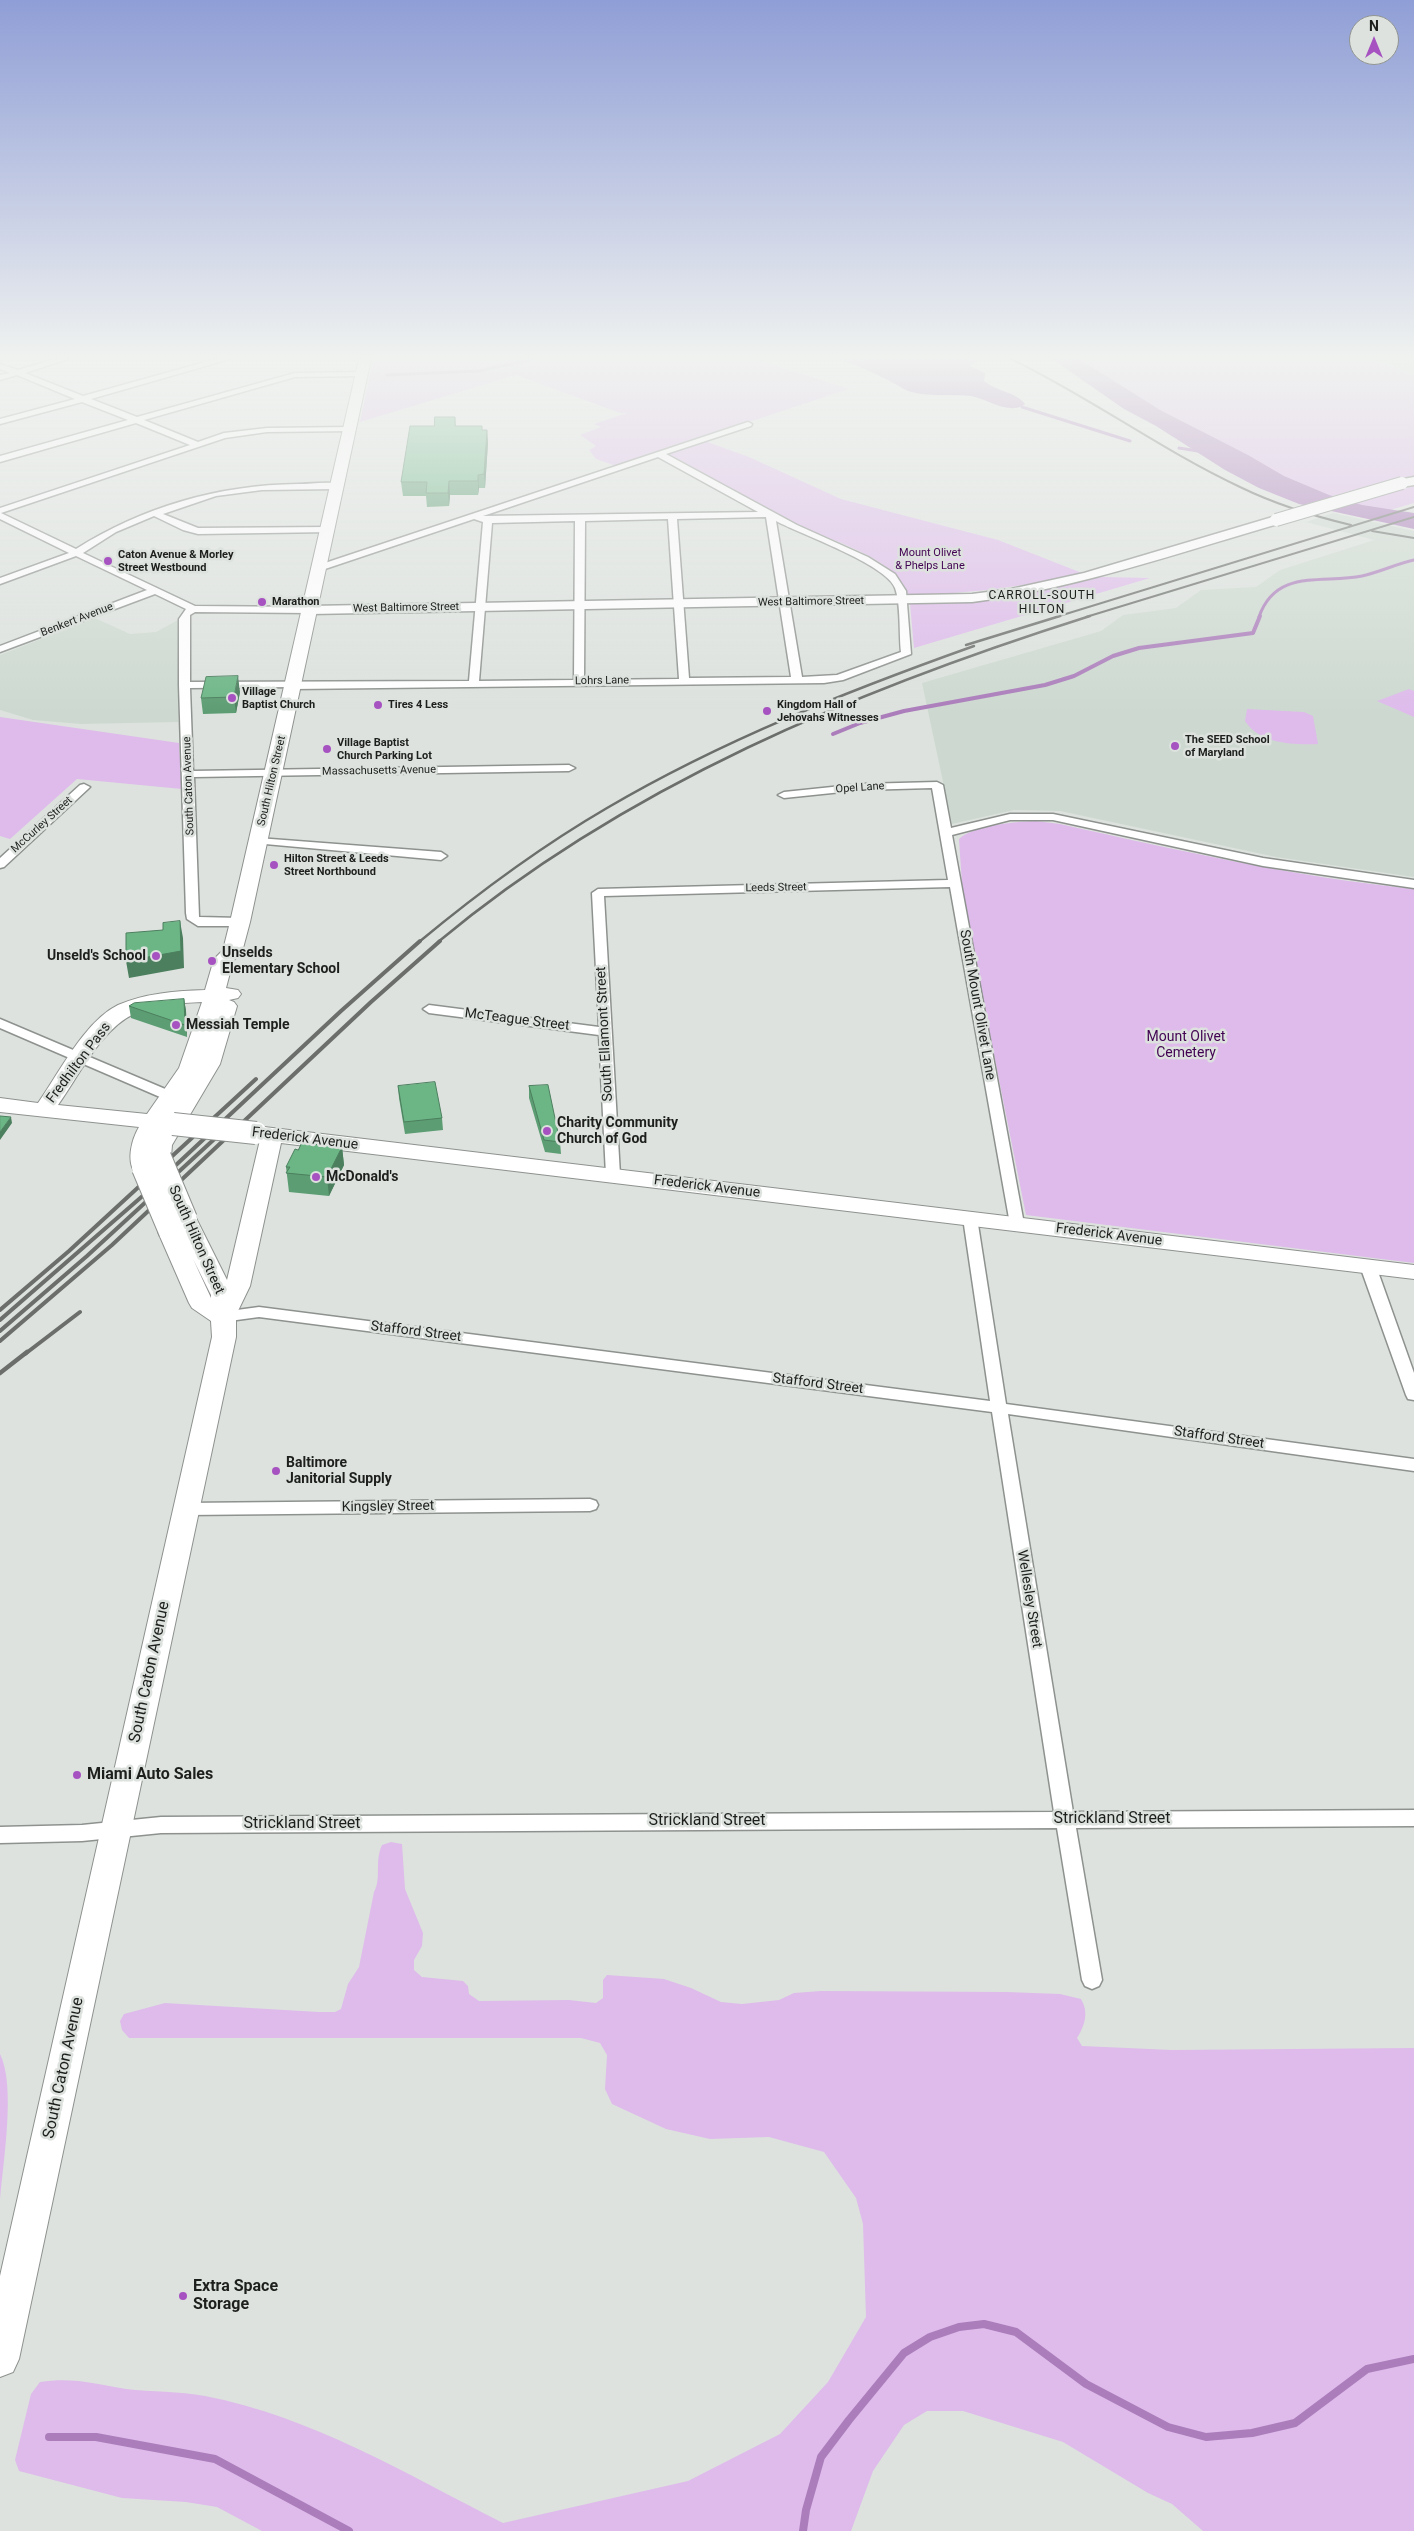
<!DOCTYPE html>
<style>
body{margin:0}
#map{position:relative;width:1414px;height:2531px;overflow:hidden;background:#dde2de;font-family:Roboto,sans-serif}
canvas{display:block}
.north{position:absolute;left:1349px;top:15px;width:50px;height:50px;box-sizing:border-box;background:#dde2de;border:1px solid #909491;border-radius:50%;rotate:0deg;font-size:14px;font-weight:700;line-height:20px;text-align:center;color:#1d1f1d}
.north::after{content:'';display:block;margin:auto;width:18px;height:22px;background:#a652c1;clip-path:polygon(50% 0,100% 100%,50% 72%,0 100%)}
</style>
<div id="map">
<canvas width="1414" height="2531"></canvas>
<div class="north">N</div>
</div>
<script>
const c = document.querySelector('canvas').getContext('2d');
c.lineJoin = 'round';
function fillPath(path, color) { c.fillStyle = color; c.fill(path, 'evenodd'); }
function trace(path, color, width, dash) { c.strokeStyle = color; c.lineWidth = width; c.lineCap = dash ? 'butt' : 'round'; c.setLineDash(dash || []); c.stroke(path); }
function drawText(font, color, halo, rows, align = 'center') {
  c.font = font + ' Roboto,sans-serif'; c.lineWidth = 5; c.setLineDash([]); c.textBaseline = 'middle'; c.strokeStyle = halo; c.fillStyle = color; for (const [text, x, y, turn = 0] of rows) {
    c.save(); c.translate(x, y); c.rotate((+turn || 0) * Math.PI / 180); c.textAlign = isNaN(turn) ? turn : align; if (halo) c.strokeText(text, 0, 0); c.fillText(text, 0, 0); c.restore();
  }
}
const built = new Path2D(`
 M1376,359H1414V376Z
 M1333,513L1414,531V877L1276,857L1060,811L1014,810L952,824L922,683L1101,631L1123,615L1176,608L1201,590L1256,587L1280,570L1374,540L1306,522Z
 M95,618L130,634L156,632L178,620V722L81,724L33,720L0,710V655Z`);
const green = new Path2D(`
 M373,359H756L849,389L616,466L596,459L589,450L596,446L580,435L601,427L594,424L627,413H620L516,375L360,422Z
 M1059,359H1376L1414,376V478L1386,481L1315,501Z
 M705,441L749,457L841,499L998,540L1082,573C1024,587 968,594 908,595C899,558 826,539 795,524C752,502 711,476 668,454Z
 M1414,486V503L1369,516L1341,508Z
 M1101,577L1150,578L914,648L910,604L1019,596Z
 M1409,689L1414,691V717L1377,701Z
 M1247,709L1304,712L1313,716L1318,744C1293,745 1260,744 1245,721Z
 M0,717L179,743L182,789L77,779L10,839L0,836Z
 M1036,821L1060,824C1177,850 1294,877 1414,889V1263L1026,1215L963,899L959,839C974,825 1015,822 1036,821Z
 M391,1842L402,1844L405,1889L423,1933L422,1946L414,1960V1970L422,1977L463,1981L468,1986L469,1994L479,2001L569,2000L596,2003L603,1998V1980L607,1975L664,1979L691,1988L721,2002L742,2004L779,2000L794,1993L821,1991L1007,1992L1060,1994L1081,1999C1089,2012 1085,2025 1077,2038L1082,2046L1172,2050L1414,2048V2531H1203L1172,2504L1148,2493L1063,2442L963,2411H927L904,2425L873,2471L851,2531H262L217,2507L186,2502L122,2498L19,2471L15,2460L31,2394L40,2382C73,2377 95,2384 126,2389C152,2392 179,2391 205,2396C313,2417 406,2474 503,2523L688,2481L780,2434L828,2382L866,2317L863,2224L856,2198L824,2152L769,2137L710,2139L666,2129L612,2104L605,2089L607,2055L600,2043L581,2038H129L122,2030L120,2021L124,2014L165,2003L319,2012H335L341,2009L348,1984L359,1967L374,1892C382,1877 374,1863 382,1845Z
 M0,2054C16,2086 3,2162 0,2200Z`);
const water = new Path2D(`
 M837,359H975L977,361L970,366L985,373L984,381C996,391 1016,392 1025,404C1011,416 987,399 971,396C953,394 918,398 902,388C882,376 860,366 837,359Z
 M1052,359H1079L1160,410L1248,455L1284,476L1329,495L1362,505L1414,513V529L1299,504L1259,488L1225,470L1156,426L1124,409Z`);
const streamFar2 = new Path2D(`
 M387,375L479,371L533,359
 M1022,407L1130,441
 M1179,448L1198,451
 M1259,617C1276,568 1323,584 1362,576C1380,572 1396,564 1414,560`);
const streamFar1 = new Path2D(`
 M833,734L860,723L904,711L1045,685L1074,676L1113,656L1139,648L1253,633L1260,616`);
const stream = new Path2D(`
 M49,2437H96L215,2459L349,2531
 M803,2531L806,2510L821,2457L849,2420L904,2353L930,2337L959,2327L984,2324L1016,2332L1086,2384L1168,2427L1206,2437L1252,2433L1295,2423L1367,2369L1414,2359`);
const minor = new Path2D(`
 M54,359H68L25,373L83,396L216,359H230L91,399L137,417L295,373L362,372L366,374L362,376L295,377L144,420L198,442L224,433L267,428L350,427L354,429L353,431L267,432L225,438L1,513L76,549C143,507 218,485 298,484C311,484 327,481 340,484L341,486L337,489L262,490L216,496L163,514L198,528L328,527L331,528V532L198,534L183,530L154,516L116,532L83,553L195,606L310,607L315,610L310,613L195,612L190,615V682L469,681L483,522L474,519L322,570H316V566L748,422L752,424L751,426L666,454L797,525L868,557L895,574L906,591L911,654L843,680L824,683L293,689L289,687L190,688L193,771L569,765L575,768L569,771L194,777L199,917L240,918L246,922L240,926H198L187,919L186,913L179,685V619L186,609L155,594L0,652V646L147,590L76,556L0,584V578L69,553L0,519V508L190,445L136,423L0,462V456L128,420L82,402L0,424V419L75,399L17,375L0,380V375L10,373L0,369V364L18,370ZM658,457L758,512L483,516ZM766,517L791,677L689,678L677,519ZM668,519L679,679L584,680L585,521ZM575,521L574,680L479,681L492,523ZM776,521C800,534 886,564 895,588C901,604 899,635 901,652L837,675L802,677Z
 M937,782L943,785L951,828L1010,814H1053L1263,858L1414,880V888L1263,866L1053,820H1010L952,835L1024,1224L1017,1228L1010,1224L950,887L604,896L620,1175L613,1179L606,1175L599,1035L429,1013L423,1009L429,1005L599,1027L592,893L598,889L948,880L932,788L861,790L784,798L778,795L784,792L861,784Z
 M84,784L90,787L88,789L4,867L0,868V858L80,785Z
 M258,838L441,852L447,856L441,860L254,843L252,841Z
 M0,1019L177,1094L179,1097L172,1101L167,1100L0,1028Z
 M970,1214L977,1218L1006,1404L1414,1459V1471L1008,1414L1073,1812L1414,1810V1826L1076,1828L1102,1980L1099,1986L1092,1989L1085,1986L1082,1980L1057,1828L161,1833L82,1841L0,1843V1827L82,1825L161,1817L1054,1812L992,1412L259,1317L222,1322L214,1317L222,1312L259,1307L990,1401L963,1218Z
 M1368,1261L1376,1266L1414,1373V1400L1408,1399L1406,1395L1360,1266Z
 M590,1499L596,1501L598,1505L596,1509L590,1511L186,1515L180,1513L178,1509L180,1505L186,1503Z`);
const secondary = new Path2D(`
 M1414,477V485L1402,487L1396,483L1398,480Z
 M1276,516L1281,517L1282,520L1281,523C1178,553 1078,588 972,602L310,614L303,610L310,606L972,594L1011,589L1084,573Z`);
const primary = new Path2D(`
 M359,359H371L250,922L242,952L233,961L226,988L238,990L241,994L238,998L229,1000L234,1002L237,1006L220,1064L172,1145L171,1157L168,1162H154V1168L151,1173L143,1175L135,1173C126,1160 132,1139 139,1127L0,1112V1098L38,1103C59,1073 85,1021 118,1005C145,993 176,991 205,990L214,959L223,950L230,922ZM202,1002L179,1068L147,1114L58,1105C78,1077 102,1028 134,1014C155,1004 179,1003 202,1002Z
 M256,1126L1414,1265V1279L281,1143L250,1286L236,1315V1337L19,2359L13,2372L0,2377V2276L212,1337L211,1321L192,1308L189,1303L158,1232L162,1227L170,1225L178,1227L174,1219L178,1214L186,1212L194,1214L227,1280L260,1140L248,1138L245,1133L248,1128ZM193,1259L211,1295V1298Z`);
const railFar3 = new Path2D(`
 M1011,359C1090,397 1161,450 1240,487C1275,504 1313,516 1351,525
 M1372,531L1414,538
 M1056,617L1414,507
 M1086,617L1414,517`);
const railFar2 = new Path2D(`
 M966,645L1060,616
 M419,942C478,893 540,847 607,808C723,740 848,691 974,646
 M438,942C626,785 859,689 1090,616`);
const railFar1 = new Path2D(`
 M0,1310L69,1251L256,1079
 M0,1320L146,1193L341,1011L420,941
 M0,1331L87,1256L234,1121
 M0,1341L112,1245L371,1002L440,941
 M25,1354L80,1312`);
const rail = new Path2D(`
 M0,1373L27,1352`);
const secondaryBridge = new Path2D(`
 M1276,520L1402,483`);
const primaryBridge = new Path2D(`
 M173,1124L256,1133
 M160,1157L186,1219
 M143,1168L170,1232`);
const wall = new Path2D(`
 M455,417L456,426H482V430H487L488,443L485,488H479L478,495H450L449,506L427,507L426,496H403L401,482L434,426Z
 M240,692L236,713L203,714L201,698Z
 M184,999L186,1011L187,1037L131,1018L129,1006Z
 M398,1086L442,1118L443,1130L405,1134L399,1098Z
 M529,1086L560,1142L561,1154L545,1152L529,1098Z
 M342,1147L344,1165L329,1196L289,1192L286,1167L298,1150Z`);
const shadedWall = new Path2D(`
 M487,430L488,443L485,488L484,474Z
 M478,475L479,488L478,495Z
 M449,481L450,495L449,506L448,493Z
 M238,676L240,692L236,713L234,697Z
 M180,921L183,938L184,968L129,978L126,961Z
 M184,999L186,1011L187,1037L185,1025Z
 M11,1117L12,1123L0,1140V1132Z
 M342,1147L344,1165L329,1196L327,1177Z`);
const building = new Path2D(`
 M435,417H455V426H482V430H487L484,474L478,475V481H449L448,493H426L427,482H401L410,426H434Z
 M238,676L234,697L201,698L206,677Z
 M180,921L181,951L126,961V933L163,930V923Z
 M184,999L185,1025L129,1006L134,1003Z
 M435,1082L442,1118L404,1122L398,1086Z
 M548,1085L560,1142L544,1140L529,1086Z
 M0,1116L11,1117L0,1132Z
 M302,1143L342,1147L327,1177L286,1173L290,1167H286L295,1149L298,1150Z`);
const markers = [
 [108,561,5,"#a652c1"],
 [262,602,5,"#a652c1"],
 [232,698,5,"#a652c1"],
 [378,705,5,"#a652c1"],
 [767,711,5,"#a652c1"],
 [1175,746,5,"#a652c1"],
 [327,749,5,"#a652c1"],
 [274,865,5,"#a652c1"],
 [156,956,5,"#a652c1"],
 [212,961,5,"#a652c1"],
 [176,1025,5,"#a652c1"],
 [547,1131,5,"#a652c1"],
 [316,1177,5,"#a652c1"],
 [276,1471,5,"#a652c1"],
 [77,1775,5,"#a652c1"],
 [183,2296,5,"#a652c1"]
];
const farParknames = [
 ["Mount Olivet",930,553],
 ["& Phelps Lane",930,566]
];
const farPoinames = [
 ["Caton Avenue & Morley",118,555],
 ["Street Westbound",118,568],
 ["Marathon",272,602],
 ["Village",242,692],
 ["Baptist Church",242,705],
 ["Tires 4 Less",388,705],
 ["Kingdom Hall of",777,705],
 ["Jehovahs Witnesses",777,718],
 ["The SEED School",1185,740],
 ["of Maryland",1185,753],
 ["Village Baptist",337,743],
 ["Church Parking Lot",337,756],
 ["Hilton Street & Leeds",284,859],
 ["Street Northbound",284,872]
];
const farStreetnames = [
 ["West Baltimore Street",811,602,-1],
 ["West Baltimore Street",406,608,-1],
 ["Benkert Avenue",77,620,-21],
 ["Lohrs Lane",602,681,-1],
 ["Massachusetts Avenue",379,771,-1],
 ["South Hilton Street",272,781,-77],
 ["South Caton Avenue",189,786,-92],
 ["Opel Lane",860,788,-4],
 ["McCurley Street",42,825,-42],
 ["Leeds Street",776,888,-1]
];
const farNeighbourhoodnames = [
 ["CARROLL-SOUTH",1042,596],
 ["HILTON",1042,610]
];
const poiNames = [
 ["Unselds",222,953],
 ["Elementary School",222,969],
 ["Unseld's School",146,956,"right"],
 ["Messiah Temple",186,1025],
 ["Charity Community",557,1123],
 ["Church of God",557,1139],
 ["McDonald's",326,1177],
 ["Baltimore",286,1463],
 ["Janitorial Supply",286,1479]
];
const streetNames = [
 ["South Mount Olivet Lane",977,1005,80],
 ["McTeague Street",517,1020,7],
 ["South Ellamont Street",605,1034,-93],
 ["Fredhilton Pass",79,1063,-53],
 ["Frederick Avenue",305,1139,7],
 ["Frederick Avenue",707,1187,7],
 ["Frederick Avenue",1109,1235,7],
 ["South Hilton Street",196,1240,66],
 ["Stafford Street",416,1332,7],
 ["Stafford Street",818,1384,7],
 ["Stafford Street",1219,1438,8],
 ["Kingsley Street",388,1507,-1],
 ["Wellesley Street",1029,1599,81]
];
const parkNames = [
 ["Mount Olivet",1186,1037],
 ["Cemetery",1186,1053]
];
const nearStreetnames = [
 ["South Caton Avenue",150,1672,-78],
 ["Strickland Street",1112,1819],
 ["Strickland Street",707,1821],
 ["Strickland Street",302,1824],
 ["South Caton Avenue",64,2068,-78]
];
const nearPoinames = [
 ["Miami Auto Sales",87,1775],
 ["Extra Space",193,2287],
 ["Storage",193,2305]
];
fillPath(built, '#cdd9d0');
fillPath(green, '#debbeb');
fillPath(water, '#ab7dbb');
trace(streamFar2, '#ab7dbb', 3);
trace(streamFar1, '#ab7dbb', 4);
trace(stream, '#ab7dbb', 8);
trace(minor, '#8e928f', 3);
trace(secondary, '#8e928f', 3);
trace(primary, '#8e928f', 2);
fillPath(minor, '#fff');
fillPath(secondary, '#fff');
fillPath(primary, '#fff');
trace(railFar3, '#6b6e6b', 2);
trace(railFar2, '#6b6e6b', 2.5);
trace(railFar1, '#6b6e6b', 4);
trace(rail, '#6b6e6b', 4.5);
trace(secondaryBridge, '#8e928f', 14, []);
trace(primaryBridge, '#8e928f', 24, []);
trace(secondaryBridge, '#fff', 12);
trace(primaryBridge, '#fff', 22);
fillPath(wall, '#5d9d73');
fillPath(shadedWall, '#4c7f5e');
fillPath(building, '#6cb686');
trace(building, '#4c7f5e', 1);
const sky = c.createLinearGradient(0, 0, 0, 714);
sky.addColorStop(0, '#8f9ed6');
sky.addColorStop(0.5, '#f0f2f0');
sky.addColorStop(1, '#f0f2f000');
c.fillStyle = sky;
c.fillRect(0, 0, 1414, 714);
for (const [x, y, r, color] of markers) { const dot = new Path2D(); dot.arc(x, y, r, 0, 2 * Math.PI); c.fillStyle = color; c.fill(dot); trace(dot, '#dde2de', 2); }
drawText('11px', '#420353', '#dde2de', farParknames);
drawText('bold 11px', '#1d1f1d', '#dde2de', farPoinames, 'left');
drawText('11px', '#1d1f1d', '#dde2de', farStreetnames);
c.letterSpacing = '1px';
drawText('12px', '#1d1f1d', '#dde2de', farNeighbourhoodnames);
c.letterSpacing = '0px';
drawText('bold 14px', '#1d1f1d', '#dde2de', poiNames, 'left');
drawText('14px', '#1d1f1d', '#dde2de', streetNames);
drawText('14px', '#420353', '#dde2de', parkNames);
drawText('16px', '#1d1f1d', '#dde2de', nearStreetnames);
drawText('bold 16px', '#1d1f1d', '#dde2de', nearPoinames, 'left');
</script>
